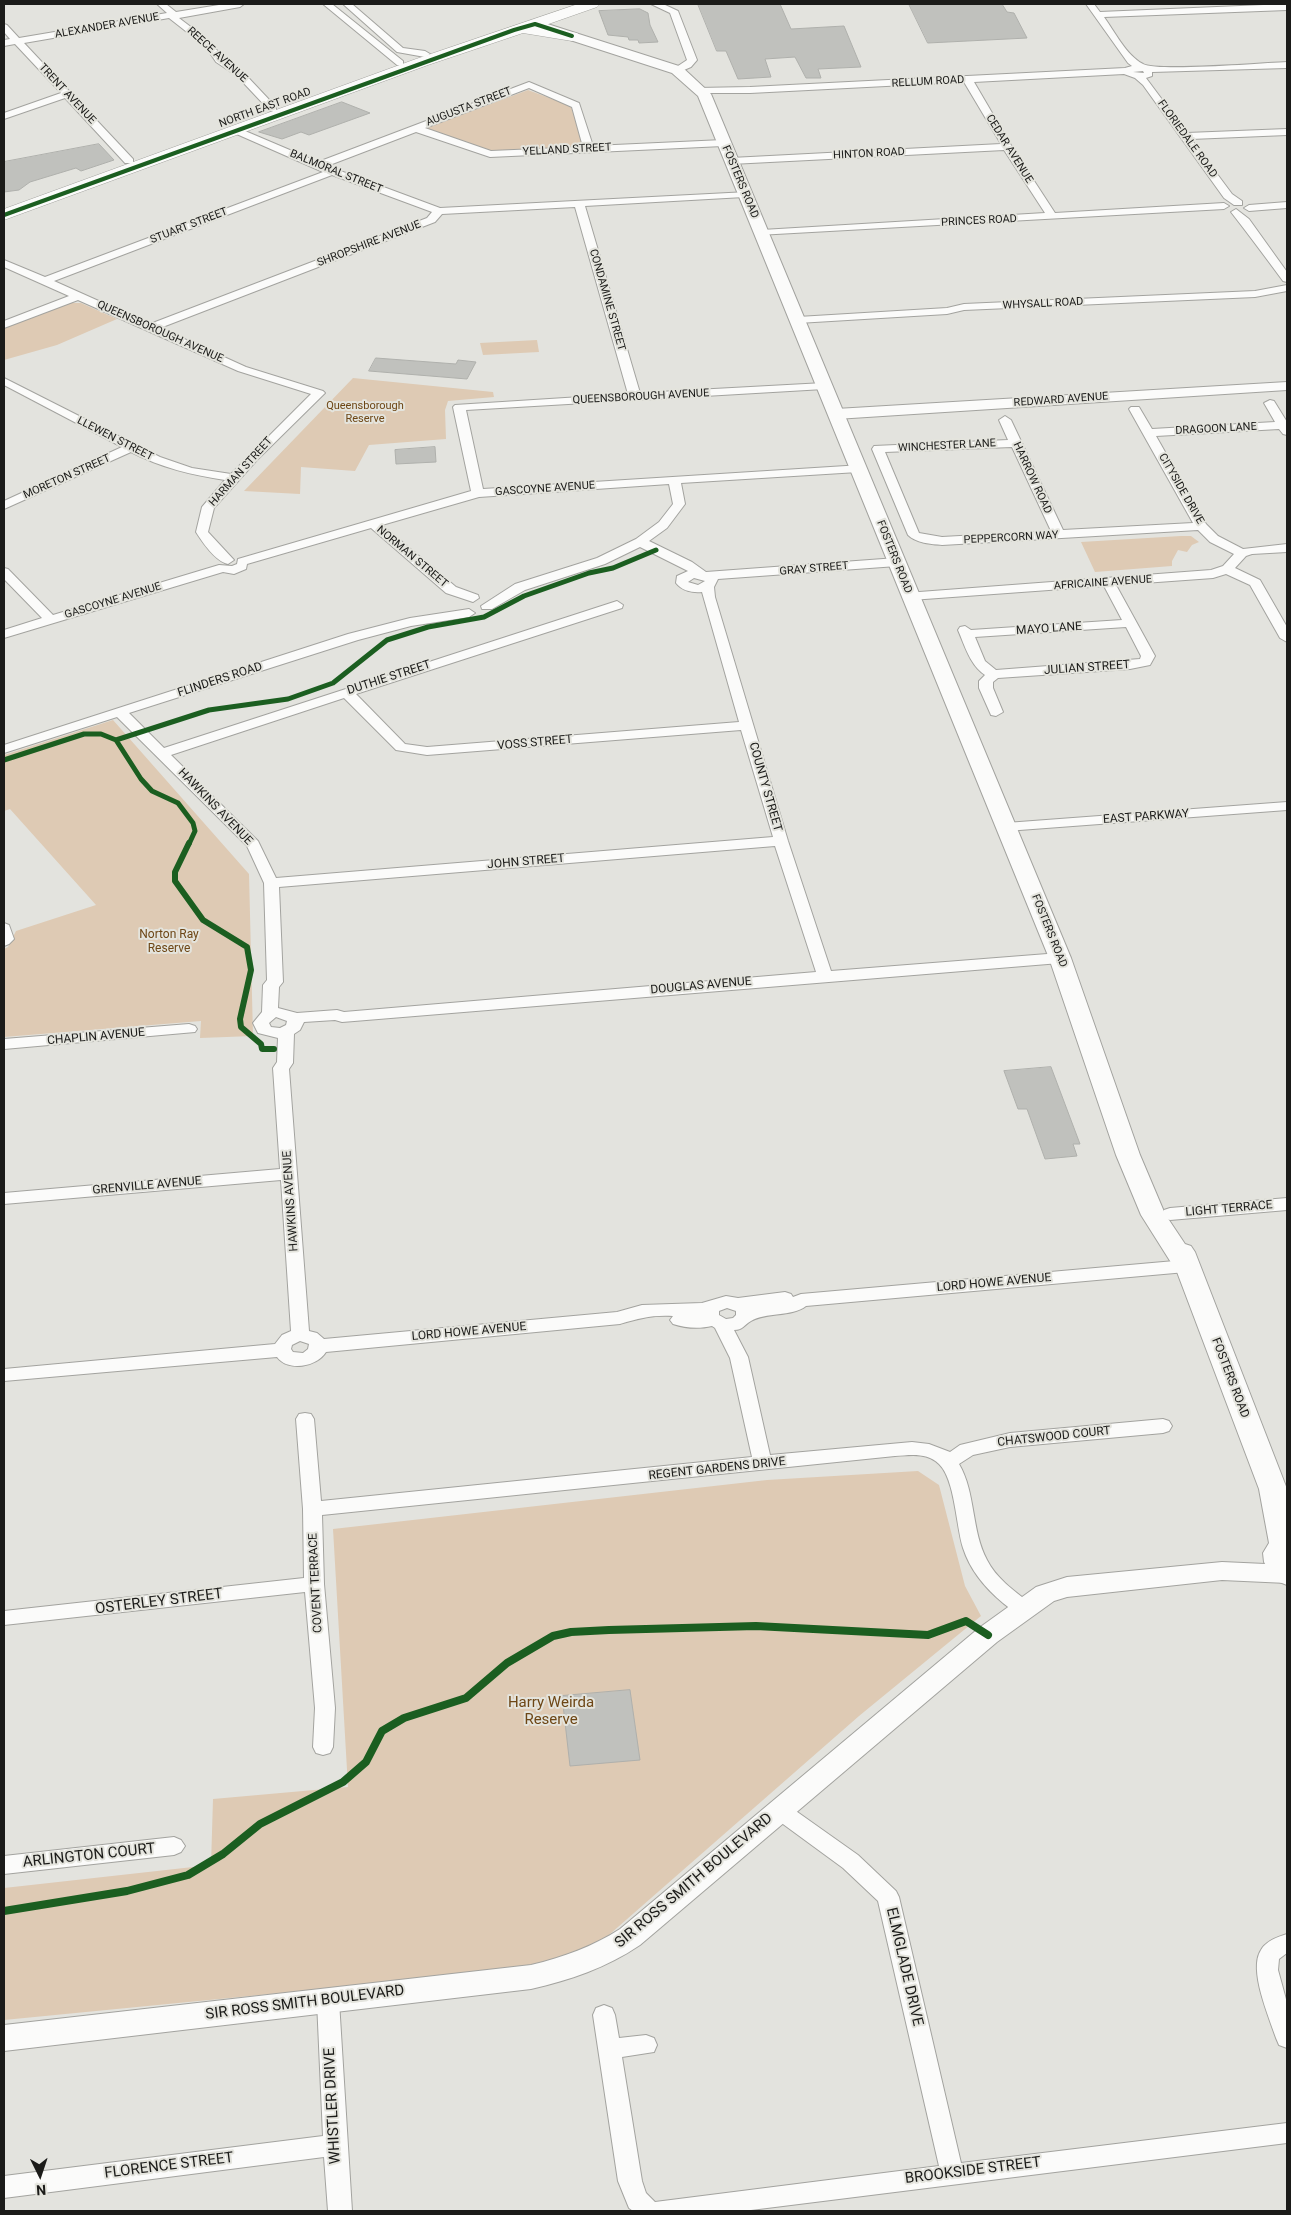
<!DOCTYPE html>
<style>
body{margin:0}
#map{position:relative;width:1291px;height:2215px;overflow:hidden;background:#e3e3de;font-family:Roboto,sans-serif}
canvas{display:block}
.frame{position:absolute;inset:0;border:5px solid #1b1b19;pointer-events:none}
.north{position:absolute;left:15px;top:2150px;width:50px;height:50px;-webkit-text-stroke:4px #e4e4dd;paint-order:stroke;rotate:176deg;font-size:14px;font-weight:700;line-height:20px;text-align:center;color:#1b1b19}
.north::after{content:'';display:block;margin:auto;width:18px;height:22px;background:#1b1b19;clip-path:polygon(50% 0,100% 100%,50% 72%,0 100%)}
</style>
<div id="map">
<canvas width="1291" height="2215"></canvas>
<div class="frame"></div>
<div class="north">N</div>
</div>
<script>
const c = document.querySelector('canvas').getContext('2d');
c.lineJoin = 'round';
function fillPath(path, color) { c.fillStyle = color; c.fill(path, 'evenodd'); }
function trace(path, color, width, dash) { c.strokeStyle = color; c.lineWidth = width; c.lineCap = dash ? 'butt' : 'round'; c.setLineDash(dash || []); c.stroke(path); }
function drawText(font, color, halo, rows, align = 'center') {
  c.font = font + ' Roboto,sans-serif'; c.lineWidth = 4; c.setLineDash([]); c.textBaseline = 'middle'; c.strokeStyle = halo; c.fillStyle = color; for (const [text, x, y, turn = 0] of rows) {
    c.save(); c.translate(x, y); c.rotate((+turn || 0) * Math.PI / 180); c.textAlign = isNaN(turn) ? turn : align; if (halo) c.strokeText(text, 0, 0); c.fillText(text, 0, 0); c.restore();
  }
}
const green = new Path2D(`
 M528,90L571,106L583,147L490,152L424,129Z
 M69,303H81L117,319L57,345L4,360V328Z
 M537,340L539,352L483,355L480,343Z
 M353,378L493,392L494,397L448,401L445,410L446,439L369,445L355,471L301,467L300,494L244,491Z
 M1181,536H1191L1199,542L1192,545L1187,552L1178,550L1172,561V566L1095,572L1081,542Z
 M113,720L249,874L253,1036L200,1038L201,1021L4,1037V949L8,947L16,931L96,905L10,809L4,811V755Z
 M918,1471L939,1485L965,1586L981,1616L859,1716L602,1941L547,1967L4,2020V1888L211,1865L213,1799L348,1787L333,1529L767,1480Z`);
const building = new Path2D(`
 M698,4H780L791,29L844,26L861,67L818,69L821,78H806L795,57L765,59L771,77L738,79L726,51H717Z
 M909,4H1002L1007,12L1014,13L1027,38L928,43Z
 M640,9L648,13L650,25L658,42L639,43L638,40H629L628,37L608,35L599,11Z
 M342,102L370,113L309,135L301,132L282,139L259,132Z
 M99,144L114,160L81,171L76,168L30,182L19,190L4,192V162Z
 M376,358L456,364L458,360L476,362L467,379L369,371Z
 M435,447L436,462L396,464L395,450Z
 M1051,1067L1080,1144H1073L1077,1156L1045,1159L1027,1109H1018L1004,1071Z
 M630,1690L640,1760L570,1766L562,1696Z`);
const minor = new Path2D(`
 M157,4H166L176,12L225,4H244L240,7L179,18L212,43L222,58L243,72L276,107V111H270L237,76L216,62L206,47L169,18L24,43L133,159V163H125L65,98L4,119V113L61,93L15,44L4,46V40L10,39L4,32V24L7,25L19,38L167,13Z
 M323,4H332L403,61V65H397Z
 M343,4H352L403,48L425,51L430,54L425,57L397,52Z
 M651,4H663L678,11L697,60L691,67L677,73L672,70L687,60L670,13Z
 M1086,4H1094L1100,12L1287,4V10L1104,17C1115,32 1126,55 1143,64C1157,72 1263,63 1287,62V68L1152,72V76L1146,78L1187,133L1287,129V135L1191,139L1232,194L1242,201V205H1234L1224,198L1143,85L1135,78L1124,74L974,82L1012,147L1055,213L1224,203L1229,206L1224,209L758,235L757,233L762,230L1045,213L1004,150L731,164L726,161L731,158L1001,144L964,82L750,93H700L697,92V88L750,87L1125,68L1132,66L1128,63ZM1143,71L1144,73L1133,72Z
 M529,82L579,103L593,146L723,140L728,143L723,146L490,157L416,132L327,166L440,208L748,192V196L744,197L585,206L640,393L824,383L830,386L824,389L466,410L483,489L862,465L864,468L858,472L681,483L685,504L667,528L649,541L692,562L706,572L897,558L903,562L897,566L718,579L714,587L715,597L788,841L831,971L1060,953L1065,955L1068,958L1065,961L1060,963L342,1022L335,1020L304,1022L300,1030L294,1034L293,1063L289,1069L309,1331L317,1333L324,1339L617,1312L642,1305L702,1303L726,1296L738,1298L785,1292L791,1294L793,1297L801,1294L1186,1260L1192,1262L1195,1266L1192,1270L1186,1272L806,1306C792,1317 765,1312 751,1321C744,1325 743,1330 734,1330L748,1357L770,1455L912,1442L929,1444L950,1452L960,1445L1010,1433L1163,1419L1169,1421L1172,1426L1169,1431L1163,1433L1010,1447L973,1455L959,1464C976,1493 971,1530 987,1560C996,1578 1014,1591 1030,1603L1033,1608L1030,1613C1018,1617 1012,1610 1003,1603C986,1589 970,1570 963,1548C956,1526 955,1479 939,1464C927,1452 910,1455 895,1456L322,1515L324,1584L335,1708L333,1747L330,1753L323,1755L316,1753L313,1747L315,1708L305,1592L4,1625V1611L304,1578L303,1509L296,1419L299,1414L305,1413L311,1414L314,1419L321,1501L752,1457L730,1358L715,1328L712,1326C699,1329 685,1328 673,1324L670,1320L673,1316C651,1315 641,1318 620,1324L326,1352C317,1367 288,1372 277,1357L4,1381V1369L275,1344L282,1335L291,1331L281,1180L4,1204V1193L280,1169L273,1068L277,1062L278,1038L258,1033L253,1023L262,1012L263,985L267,980L264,883L247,846L117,717L4,753V745L348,634L410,618L469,609L475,613L469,617L411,626L358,640L129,713L164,748L617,601L623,605L622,608L356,694L405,744L427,747L739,722L702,592C693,593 682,591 676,583L677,576L688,571L640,547L605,564L525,590L492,609H482L481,606L515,584L597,558L636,539L659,522L673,504L669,484L479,497L382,525L456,587L478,595L479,598L473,602L446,593L371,528L247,564L246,569L234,574L223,572L4,638V630L42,618L4,579V568L8,569L53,615L219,565L232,566L237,564L238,559L471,491L453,407L455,405L628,394L575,207L442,214L435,222L160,328L246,367L323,391L325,393L257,460L214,508L208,532L234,560L228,564C215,561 203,543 196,532L202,507L225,480C192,475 162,468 131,452L4,509V501L122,447L4,385V378L160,457L192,468L231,474L311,394L238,371L78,300L4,328V321L69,296L4,267V260L45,277L323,172L232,132V128H238L318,162ZM529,88L572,107L583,147L491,151L425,128ZM332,175L432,212L427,218L150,324L54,281ZM694,578L705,581L698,585L688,582ZM344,698L396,750L427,755L741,730L773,837L276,878L258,841L171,755ZM775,846L816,972L344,1012L337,1010L297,1013L278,1008L279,987L283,982L279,887ZM276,1017L287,1021L286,1025L280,1028L271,1027L269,1023ZM727,1308L736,1311V1315L733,1318L726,1319L719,1315V1311ZM300,1341L309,1344L308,1349L303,1353L293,1352L291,1349L292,1345Z
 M1287,202V208L1249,211L1244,208L1249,205Z
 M1236,209L1249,219L1287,272V282L1283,281C1266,258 1249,235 1231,212Z
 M1287,285V291L1255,297L964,310L947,314L798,323L792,320L798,317L947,308L964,304L1255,291Z
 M1270,400L1274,401L1287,422V435L1283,434L1279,429L1156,436L1206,524L1218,536L1243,549L1287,544V552L1252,554L1246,556L1235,568L1260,580L1287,627V642L1280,638L1250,585L1226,574L1213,578L1116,585L1155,656L1150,665L1130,669L998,678L993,682V688L1003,712L996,716L991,715L979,688V681L985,675C970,665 965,646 958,630L960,627L965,626L971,630L1122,620L1104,586L911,600L906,599L905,596L906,593L1211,570L1223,566L1234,554L1210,542L1198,530L942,545C931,544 916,543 908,535L872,449L874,446L1008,440L999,420L1005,416L1011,420L1063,530L1193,523L1129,409L1131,407H1139L1152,429L1275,422L1264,403ZM1012,447L1051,531L942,537L919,533L885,452ZM1126,627L1141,656L1140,659L996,670L985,661L975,637Z
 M1287,802V810L1006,831L999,827L1006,823Z
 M4,923L9,925L14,939L9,944L4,946Z
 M189,1024L195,1026L197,1029L195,1032L4,1049V1039Z
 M1287,1198V1210L1170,1220L1164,1218L1162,1214L1164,1210L1170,1208Z
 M779,1802L786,1804L858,1855L896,1891L899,1897L961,2163L1287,2123V2143L743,2211H633L629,2208L618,2181L593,2015L596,2008L604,2005L612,2008L615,2015L619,2038L646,2035L654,2038L657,2045L654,2052L622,2057L642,2181L646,2193L655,2202L939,2166L878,1901L843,1868L772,1816L769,1810L772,1804Z
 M174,1837L181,1840L185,1846L181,1852L174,1855L4,1874V1856Z
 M1287,1934V1953L1279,1959L1278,1970L1287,2003V2048L1279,2045L1276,2038C1269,2017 1248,1969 1261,1950C1266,1941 1277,1937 1287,1934Z
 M328,1991L336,1994L339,2001L352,2211H328L324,2157L4,2198V2176L323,2136L317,2001L320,1994Z`);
const tertiary = new Path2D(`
 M1287,382V390L836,419L831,417L828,414L831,411L836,409Z
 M1222,1562L1287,1565V1583L1222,1580L1067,1597L1054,1601L997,1642L640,1945C606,1968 570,1980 531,1989L4,2051V2025L531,1965C564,1957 592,1947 620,1929L979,1628L1036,1587L1067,1577Z`);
const secondary = new Path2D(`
 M535,20L682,67L711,94L1071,958L1140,1155L1165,1214L1185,1244L1191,1246L1195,1252L1287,1489V1585L1277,1581L1273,1578L1264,1562L1263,1553L1269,1543L1259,1489L1177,1272L1141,1215L1116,1155L1049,958L698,96L672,73L530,27L528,24L530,21Z`);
const trunk = new Path2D(`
 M578,4H600L597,7L540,27L577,33L580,36L577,39L572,41L523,33L428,65L4,220V209L416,59Z`);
const cyclewayFar3 = new Path2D(`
 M4,215L514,30L535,24L572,36`);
const cyclewayFar2 = new Path2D(`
 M116,740L141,779L152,791L178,803L193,823L195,831L189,844
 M4,760L84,734H101L116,740L209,710L288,699L333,683L387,640L428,627L484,617L524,596L589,573L613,568L656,550`);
const cyclewayFar1 = new Path2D(`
 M189,843L175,872V881L203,920L247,947L251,970L240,1019L241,1027L261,1044L262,1049H274`);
const cycleway = new Path2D(`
 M4,1911L127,1891L188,1875L223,1854L260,1824L343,1782L366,1762L382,1731L404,1718L466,1698L507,1663L553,1636L571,1632L609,1630L756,1626L928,1635L966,1621L988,1635`);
const farStreetnames = [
 ["ALEXANDER AVENUE",107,26,-10],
 ["REECE AVENUE",217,55,42],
 ["RELLUM ROAD",928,82,-3],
 ["TRENT AVENUE",67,94,47],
 ["AUGUSTA STREET",469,107,-21],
 ["NORTH EAST ROAD",265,108,-20],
 ["FLORIEDALE ROAD",1187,139,54],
 ["CEDAR AVENUE",1009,149,58],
 ["YELLAND STREET",567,150,-3],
 ["HINTON ROAD",869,154,-3],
 ["BALMORAL STREET",336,172,22],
 ["FOSTERS ROAD",740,182,67],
 ["PRINCES ROAD",979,221,-3],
 ["STUART STREET",189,226,-21],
 ["SHROPSHIRE AVENUE",369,244,-21],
 ["CONDAMINE STREET",607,300,74],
 ["WHYSALL ROAD",1043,304,-3],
 ["QUEENSBOROUGH AVENUE",160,332,24],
 ["QUEENSBOROUGH AVENUE",641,397,-3],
 ["REDWARD AVENUE",1061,400,-4],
 ["DRAGOON LANE",1216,429,-3],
 ["LLEWEN STREET",115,439,27],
 ["WINCHESTER LANE",947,446,-3],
 ["HARMAN STREET",241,472,-48],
 ["MORETON STREET",67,477,-24],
 ["HARROW ROAD",1032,478,65],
 ["GASCOYNE AVENUE",545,489,-4],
 ["CITYSIDE DRIVE",1181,489,60],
 ["PEPPERCORN WAY",1011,538,-3],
 ["NORMAN STREET",412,557,40],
 ["FOSTERS ROAD",894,557,68],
 ["GRAY STREET",814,569,-5],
 ["AFRICAINE AVENUE",1103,583,-4],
 ["GASCOYNE AVENUE",113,601,-17],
 ["FOSTERS ROAD",1049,931,68]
];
const farParknames = [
 ["Queensborough",365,406],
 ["Reserve",365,419]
];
const streetNames = [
 ["MAYO LANE",1049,629,-4],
 ["JULIAN STREET",1087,668,-4],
 ["DUTHIE STREET",389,678,-18],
 ["FLINDERS ROAD",220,680,-18],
 ["VOSS STREET",535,743,-5],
 ["COUNTY STREET",765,787,74],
 ["HAWKINS AVENUE",215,807,46],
 ["EAST PARKWAY",1146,817,-4],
 ["JOHN STREET",526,862,-5],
 ["DOUGLAS AVENUE",701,986,-5],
 ["CHAPLIN AVENUE",96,1037,-5],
 ["GRENVILLE AVENUE",147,1186,-5],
 ["HAWKINS AVENUE",291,1201,-94],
 ["LIGHT TERRACE",1229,1209,-5],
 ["LORD HOWE AVENUE",994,1283,-5],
 ["LORD HOWE AVENUE",469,1332,-5],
 ["FOSTERS ROAD",1230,1378,69],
 ["CHATSWOOD COURT",1054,1437,-6],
 ["REGENT GARDENS DRIVE",717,1469,-6],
 ["COVENT TERRACE",316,1583,-93]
];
const parkNames = [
 ["Norton Ray",169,935],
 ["Reserve",169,949]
];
const nearStreetnames = [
 ["OSTERLEY STREET",159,1602,-7],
 ["ARLINGTON COURT",89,1856,-6],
 ["SIR ROSS SMITH BOULEVARD",694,1881,-40],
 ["ELMGLADE DRIVE",904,1967,77],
 ["SIR ROSS SMITH BOULEVARD",305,2003,-7],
 ["WHISTLER DRIVE",333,2106,-93],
 ["FLORENCE STREET",169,2166,-7],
 ["BROOKSIDE STREET",973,2171,-7]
];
const nearParknames = [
 ["Harry Weirda",551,1703],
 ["Reserve",551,1720]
];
fillPath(green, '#decab4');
fillPath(building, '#c0c1bd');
trace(building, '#afb0ac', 1);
trace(minor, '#a3a39f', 2);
trace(tertiary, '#a3a39f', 2);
trace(secondary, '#a3a39f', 2);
trace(trunk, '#a3a39f', 1);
fillPath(minor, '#fbfbfa');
fillPath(tertiary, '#fbfbfa');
fillPath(secondary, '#fbfbfa');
fillPath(trunk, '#fbfbfa');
trace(cyclewayFar3, '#1b5e20', 4);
trace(cyclewayFar2, '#1b5e20', 5);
trace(cyclewayFar1, '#1b5e20', 6);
trace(cycleway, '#1b5e20', 8);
drawText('11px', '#1b1b19', '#e4e4dd', farStreetnames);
drawText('11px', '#6d4615', '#e4e4dd', farParknames);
drawText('12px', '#1b1b19', '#e4e4dd', streetNames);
drawText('12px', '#6d4615', '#e4e4dd', parkNames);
drawText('15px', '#1b1b19', '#e4e4dd', nearStreetnames);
drawText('15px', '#6d4615', '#e4e4dd', nearParknames);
</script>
